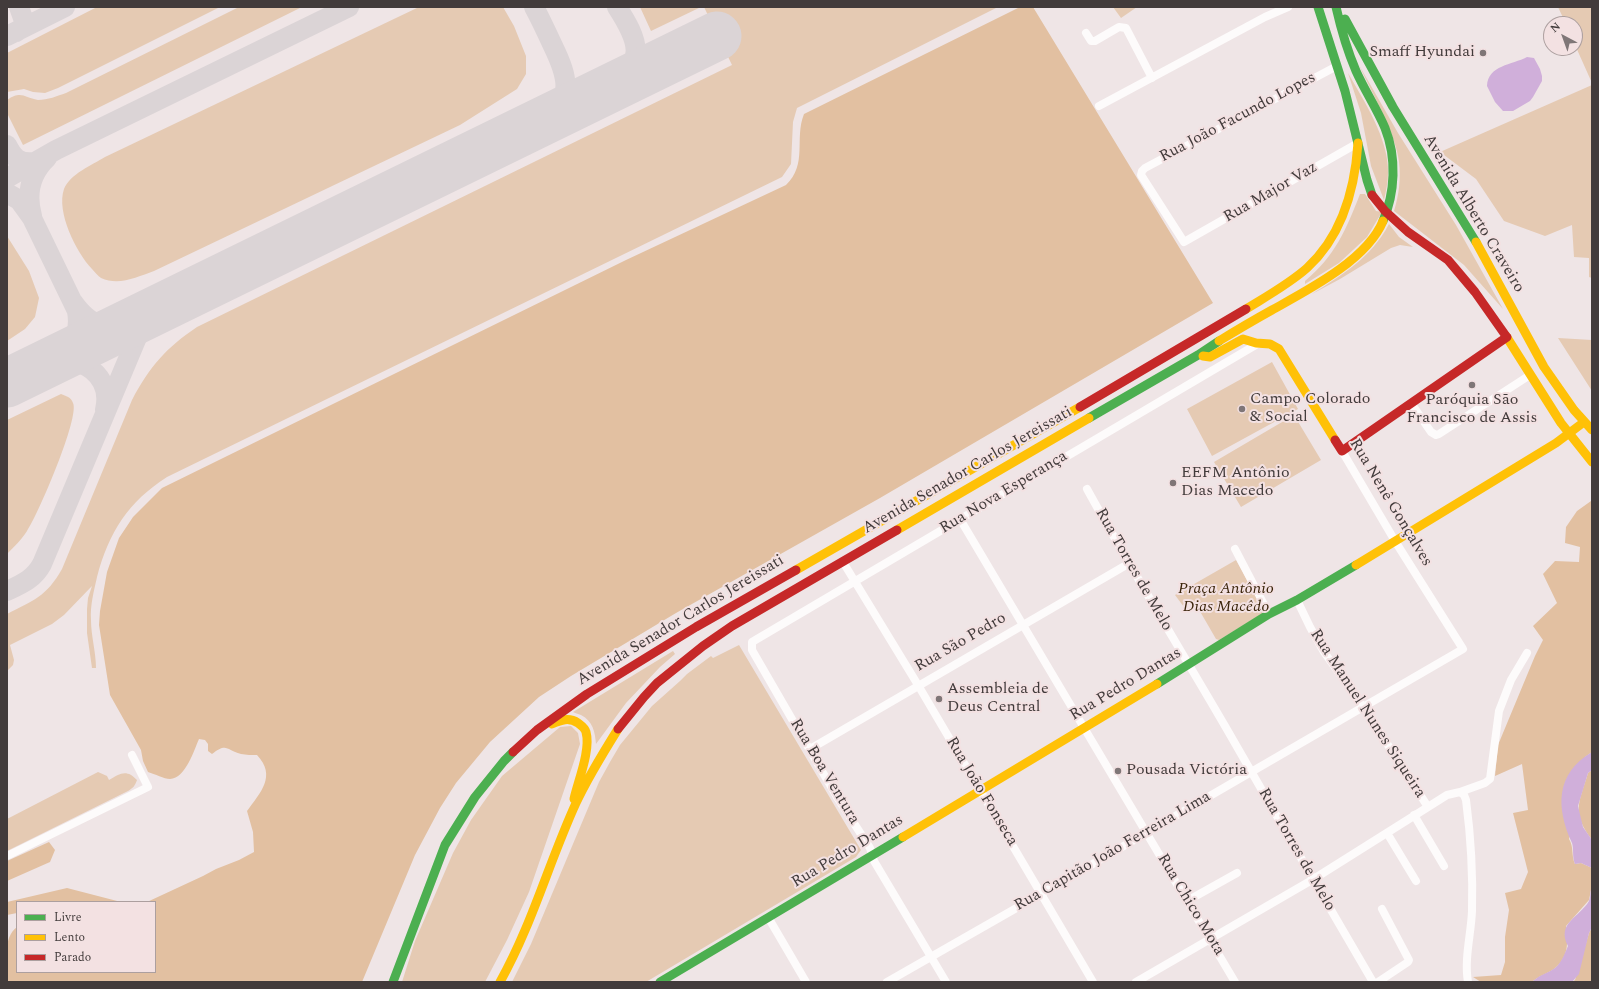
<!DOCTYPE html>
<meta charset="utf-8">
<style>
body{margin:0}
#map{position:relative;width:1599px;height:989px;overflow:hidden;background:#efe5e6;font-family:Spectral,serif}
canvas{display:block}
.frame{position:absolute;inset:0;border:8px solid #423b3b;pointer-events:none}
.legend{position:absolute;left:16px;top:901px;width:140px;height:72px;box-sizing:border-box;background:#f3e1e2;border:1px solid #ac9f9f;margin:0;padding:5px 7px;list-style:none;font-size:12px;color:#423b3b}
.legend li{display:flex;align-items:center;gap:8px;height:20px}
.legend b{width:20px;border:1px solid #ac9f9f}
.north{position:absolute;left:1543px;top:16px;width:40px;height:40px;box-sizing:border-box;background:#f3e1e2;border:1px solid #ac9f9f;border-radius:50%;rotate:319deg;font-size:11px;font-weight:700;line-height:16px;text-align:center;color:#423b3b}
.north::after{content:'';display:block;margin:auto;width:14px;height:18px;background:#7f7677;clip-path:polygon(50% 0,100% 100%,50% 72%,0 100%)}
</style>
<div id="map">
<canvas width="1599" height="989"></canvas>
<div class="frame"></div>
<ul class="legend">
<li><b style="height:5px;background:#4caf50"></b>Livre</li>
<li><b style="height:5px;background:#ffc107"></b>Lento</li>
<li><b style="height:5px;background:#c62828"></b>Parado</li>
</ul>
<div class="north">N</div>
</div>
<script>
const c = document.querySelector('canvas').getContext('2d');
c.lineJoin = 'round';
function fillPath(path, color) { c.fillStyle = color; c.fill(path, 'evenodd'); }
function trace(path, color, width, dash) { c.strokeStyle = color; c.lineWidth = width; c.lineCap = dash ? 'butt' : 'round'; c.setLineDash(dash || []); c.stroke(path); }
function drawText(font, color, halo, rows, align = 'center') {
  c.font = font + ' Spectral,serif'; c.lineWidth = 4; c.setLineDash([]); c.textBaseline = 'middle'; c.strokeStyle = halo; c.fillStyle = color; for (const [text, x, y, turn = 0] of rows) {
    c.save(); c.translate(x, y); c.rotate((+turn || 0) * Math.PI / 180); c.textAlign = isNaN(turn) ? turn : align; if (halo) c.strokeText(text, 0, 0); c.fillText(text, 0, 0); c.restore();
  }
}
const green = new Path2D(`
 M97,7H220L58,88L45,93L33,92L24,89L7,92V53Z
 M239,7H302L23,145L7,113V100C22,90 24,98 38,100C48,100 57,96 66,93Z
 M419,7H503L514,26L526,56V74L517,89L460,125L154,271C137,277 119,286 101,278C98,276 95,272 92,269C76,252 56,212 64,189C70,174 92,165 105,157Z
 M640,7H701L651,31Z
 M704,7H998L797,108L793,122L791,164L782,177L167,477C128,502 109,532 97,577C94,591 90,605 91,620C91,636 96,652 96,668H92L87,633V609L88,598L92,586L64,615L52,624L10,645L14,660L13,665L7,671V614C34,600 46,597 62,569L132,400C150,366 166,348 197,327L732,65Z
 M1113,7H1137L1121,18Z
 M1558,7H1592V83L1575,45V24H1566Z
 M1359,65L1398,133L1456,225L1503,309L1464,265L1394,211C1399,195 1401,178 1399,162C1396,134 1371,91 1359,65Z
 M1348,73C1364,101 1389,139 1388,173C1388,182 1386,191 1384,200L1371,166L1361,113Z
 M1592,85V278L1589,277V258L1574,257L1572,225L1545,236L1504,221L1476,179L1440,152Z
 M1360,194H1365L1376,211L1382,212L1367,237L1339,263L1305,284V281C1335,256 1346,230 1360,194Z
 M1389,224L1399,237L1413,247L1400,245L1391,248L1340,279L1312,294C1343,274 1371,258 1389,224Z
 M7,236L29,271L39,298L35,317L25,329L7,341Z
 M1558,338L1592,340V391Z
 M1272,362L1298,409L1212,456L1187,409Z
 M61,394C66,396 71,397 73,403C80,417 38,515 27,531C22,539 14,547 7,554V420Z
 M1294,415L1321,460L1241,507L1214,462Z
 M1236,560L1263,609L1262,614L1219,640L1216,639L1194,601L1184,607L1175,595Z
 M739,645L861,850L856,857L646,982H512L531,944L599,782L610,762L620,745L652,706L680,681L687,674L711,656L713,658Z
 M673,651L675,654L660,667L626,703L596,744C595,732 593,721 581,715C578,714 575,713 573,712Z
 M571,726L578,733L580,744L529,892L507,940L485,982H402L415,941L453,853L471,820L502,776L560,727Z
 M98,772L107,776L109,780C120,773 127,769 137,780C135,786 133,788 128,791L7,851V819Z`);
const forest = new Path2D(`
 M1020,7H1033L1213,303L880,498L676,613L571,676L539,697L490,742L456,783L440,808L415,855L362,982H7C7,965 2,938 17,927V972H155V902H147L203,876L216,869L239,860L254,852L253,832L247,811C260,793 277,776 257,755C252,755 246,755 241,754C226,750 227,742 212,754L208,751V744L205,740L199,739C194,750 186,778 170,779C164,779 155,774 148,772L143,761L141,750L110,695L99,625L100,611L107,572L119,538L133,517L162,488L626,260L786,185C808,164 794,139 804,114Z
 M1591,501L1592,502V752L1585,757L1569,839C1574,847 1571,855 1575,864L1581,863L1592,868V885L1589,900L1566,926C1568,943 1569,957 1554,969C1547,974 1538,976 1532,982H1481L1473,977L1501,975L1505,962V937L1509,910L1505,893L1521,889L1528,872L1513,813L1528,810L1522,764L1495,776L1498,745L1535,656L1543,640L1533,626L1557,603L1543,574L1555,561L1579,562L1580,547L1565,543L1566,527L1577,511Z
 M1592,770V840C1571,812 1579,803 1588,773Z
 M49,842L55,850L50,862L7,881V861Z
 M67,888L121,902H17V913L7,915V902Z
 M1592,927V982H1572L1575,980L1589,933Z`);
const water = new Path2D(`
 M1527,57L1534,58L1540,69L1542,76V81L1533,97L1530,101L1513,111H1503L1495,102L1487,86C1488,65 1512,65 1527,57Z
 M1592,752V770L1588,773L1578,806L1583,827L1592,840V868L1581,863L1575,864C1572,857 1574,849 1572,843C1556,808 1555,774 1592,752Z
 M1592,885V927L1589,933L1579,974L1572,982H1532C1538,976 1545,974 1552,970C1561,965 1564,955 1568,946C1556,923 1580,917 1589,901C1591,896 1590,890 1592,885Z`);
const taxiway = new Path2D(`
 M534,7C541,20 547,33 553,46C569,79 574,99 541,122
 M16,32L23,27L24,21L19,7
 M7,36L65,7
 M610,88C647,61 639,41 617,7
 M7,145C13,157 19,164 34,162
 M7,178L56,150L349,7
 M7,193L19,200L32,218L77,311C82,340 67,351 44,364
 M32,216C26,194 30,174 47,158
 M73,302C99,339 120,326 153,311
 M49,363C81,353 113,376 105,410
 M7,591C22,584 34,579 42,564L141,328L150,315L157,309`);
const runway = new Path2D(`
 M7,383L717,36`);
const street = new Path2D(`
 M1086,33L1091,41H1095L1119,27L1126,28L1152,78
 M1337,66L1145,168L1142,171L1141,175L1184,242L1358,143
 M1099,106L1265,17L1288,7
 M1411,403L1431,432L1436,435L1439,434L1530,375
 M1087,489C1131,569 1179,647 1225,726C1274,811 1323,897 1373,982
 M960,519L1235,982
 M1235,549L1269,614
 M843,562L918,685L1093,982
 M1297,600L1310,627L1324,652L1364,708L1428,807
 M810,749L1128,564
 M1460,792L1485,783L1490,779L1499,711L1511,680L1527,653
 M1414,815L1444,866
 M1387,833L1416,881
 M7,856L148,787L132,755
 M1187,901L1237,873
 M768,917L806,982
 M887,982L1041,894L1463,649L1395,541L1342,451
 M946,982L874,861L870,848L837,797L752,650V642L1259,343
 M1136,982L1312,880L1428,807L1447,795L1460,792L1464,795L1466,800C1471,838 1473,874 1472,911C1471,935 1464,959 1468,982
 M1378,982L1408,962L1409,960L1382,909`);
const fast = new Path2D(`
 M1318,7L1345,91L1367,180L1372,195
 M1336,7C1341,29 1347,50 1356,71C1365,91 1377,109 1385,128C1397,158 1395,193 1383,221
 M1345,19L1393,107L1476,242
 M1089,418L1198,355L1219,341
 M1157,684L1269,614L1297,600L1356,565
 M393,982L445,845L475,797L504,761L513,752
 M660,982L903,837`);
const slow = new Path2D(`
 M1476,242L1544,367L1574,410L1592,430
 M1246,309C1267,296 1289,284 1307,268C1342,236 1355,188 1358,143
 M1506,336L1561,423L1592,462
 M1219,341C1237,330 1254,320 1272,310C1308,290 1367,260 1383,221
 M1203,356L1210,357L1243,339L1256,343L1270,344L1279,349L1335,440
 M897,530L1089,418
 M1356,565L1556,443L1584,422
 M796,570L1080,407
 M552,724C561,720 569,717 578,723C582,726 585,728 586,732C591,750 578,781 574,799
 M903,837L1157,684
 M500,982C532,925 549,862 576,803C588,777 603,753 618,729`);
const jam = new Path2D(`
 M1372,195L1385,211L1408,232L1448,260L1475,292L1506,336
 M1080,407L1246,309
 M1335,440L1342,451L1507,337
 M618,729L644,697L657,683L703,646L732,626L897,530
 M513,752L537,730L587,694L696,627L796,570`);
const markers = [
 [1483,53,4,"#7f7677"],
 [1472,385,4,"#7f7677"],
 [1242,409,4,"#7f7677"],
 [1173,483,4,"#7f7677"],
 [939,699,4,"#7f7677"],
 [1118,771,4,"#7f7677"]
];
const poiNames = [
 ["Smaff Hyundai",1475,53,"right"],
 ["Campo Colorado",1250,400],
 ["& Social",1250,418],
 ["Paróquia São",1472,401,"center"],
 ["Francisco de Assis",1472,419,"center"],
 ["EEFM Antônio",1181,474],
 ["Dias Macedo",1181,492],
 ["Assembleia de",947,690],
 ["Deus Central",947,708],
 ["Pousada Victória",1126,771]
];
const streetNames = [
 ["Rua João Facundo Lopes",1238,118,-28],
 ["Rua Major Vaz",1271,193,-30],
 ["Avenida Alberto Craveiro",1473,214,59],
 ["Avenida Senador Carlos Jereissati",968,471,-30],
 ["Rua Nova Esperança",1004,493,-31],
 ["Rua Nenê Gonçalves",1390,503,59],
 ["Rua Torres de Melo",1133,570,60],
 ["Avenida Senador Carlos Jereissati",681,621,-31],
 ["Rua São Pedro",961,643,-30],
 ["Rua Pedro Dantas",1126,685,-31],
 ["Rua Manuel Nunes Siqueira",1367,714,57],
 ["Rua Boa Ventura",824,772,59],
 ["Rua João Fonseca",981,792,59],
 ["Rua Torres de Melo",1296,850,60],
 ["Rua Pedro Dantas",848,852,-31],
 ["Rua Capitão João Ferreira Lima",1113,852,-30],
 ["Rua Chico Mota",1190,905,59]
];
const parkNames = [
 ["Praça Antônio",1226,590],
 ["Dias Macêdo",1226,608]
];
fillPath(green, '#e5cab3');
fillPath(forest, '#e2c0a1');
fillPath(water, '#d0afda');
trace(taxiway, '#dbd4d6', 20);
trace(runway, '#dbd4d6', 49);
trace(street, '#fdfbfb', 8);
trace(fast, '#4caf50', 9);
trace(slow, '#ffc107', 9);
trace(jam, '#c62828', 9);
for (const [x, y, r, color] of markers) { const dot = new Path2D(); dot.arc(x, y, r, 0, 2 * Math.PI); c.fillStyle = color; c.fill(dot); trace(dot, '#f3e1e2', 1.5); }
drawText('16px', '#423b3b', '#f3e1e2', poiNames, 'left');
drawText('16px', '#423b3b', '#f3e1e2', streetNames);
drawText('italic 16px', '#3a240a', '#f3e1e2', parkNames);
</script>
